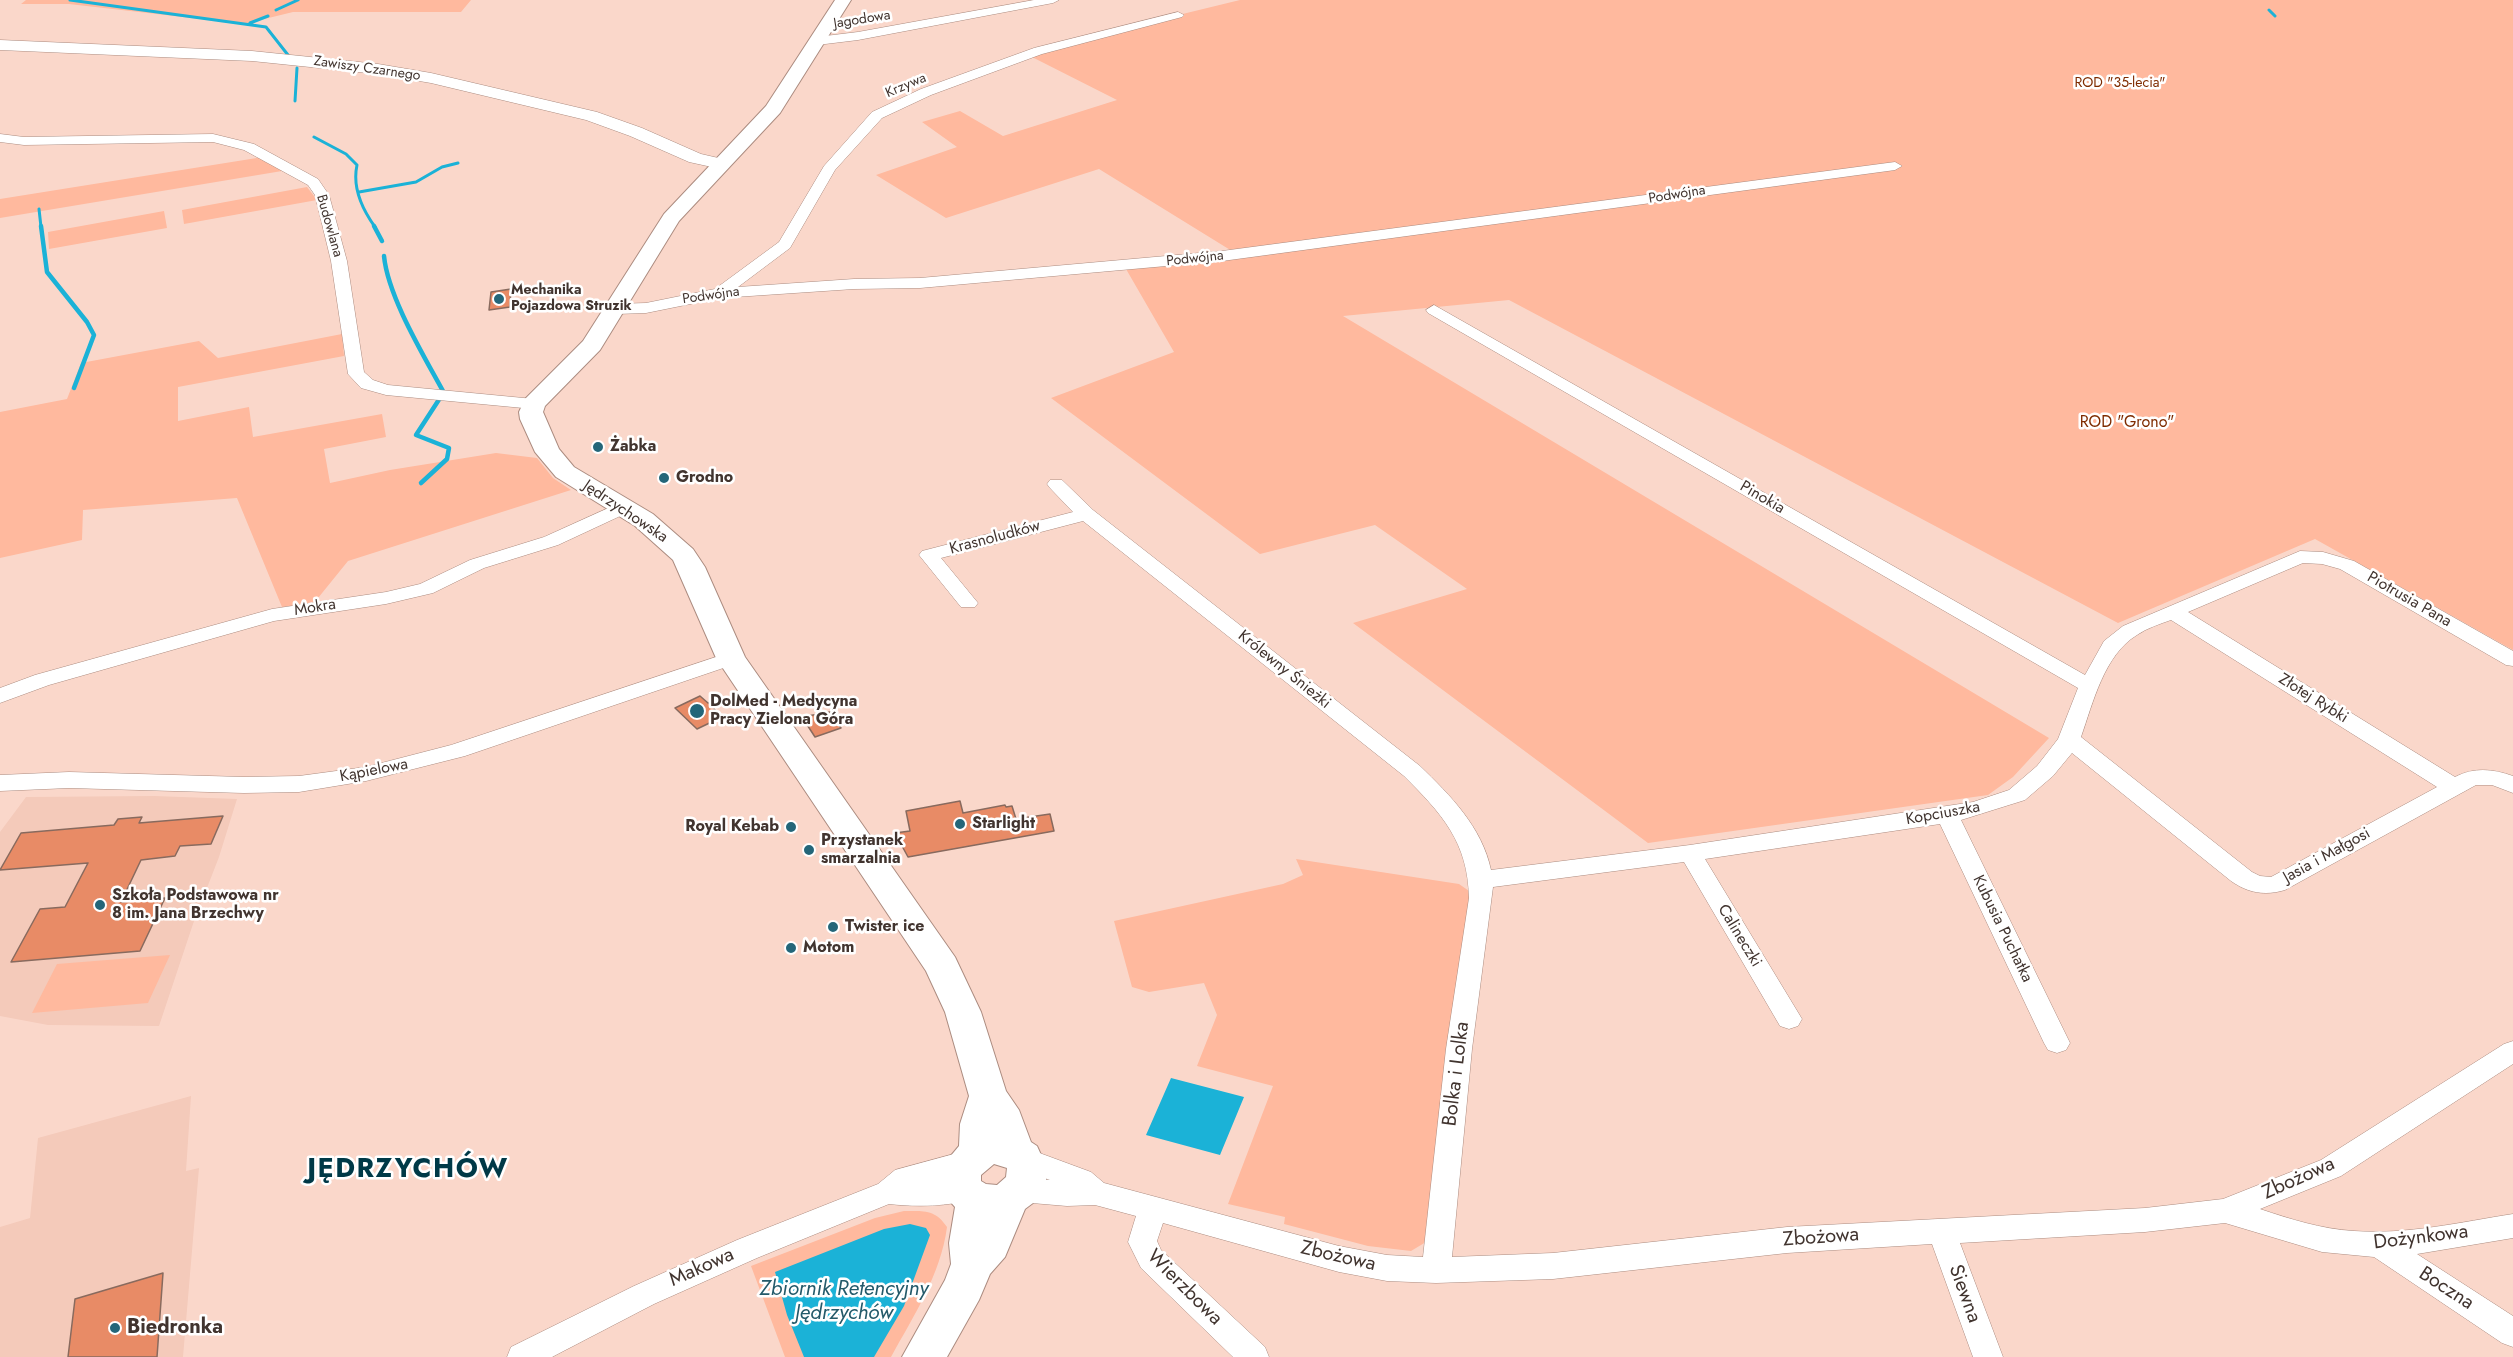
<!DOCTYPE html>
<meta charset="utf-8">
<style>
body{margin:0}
canvas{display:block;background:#fad7ca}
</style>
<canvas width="2513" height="1357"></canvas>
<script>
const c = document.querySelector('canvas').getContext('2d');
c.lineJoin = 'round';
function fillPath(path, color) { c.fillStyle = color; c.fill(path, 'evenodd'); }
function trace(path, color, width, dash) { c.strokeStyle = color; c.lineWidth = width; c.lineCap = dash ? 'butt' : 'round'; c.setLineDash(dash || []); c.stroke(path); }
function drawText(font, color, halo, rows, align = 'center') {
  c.font = font + ' Jost,sans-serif'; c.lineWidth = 5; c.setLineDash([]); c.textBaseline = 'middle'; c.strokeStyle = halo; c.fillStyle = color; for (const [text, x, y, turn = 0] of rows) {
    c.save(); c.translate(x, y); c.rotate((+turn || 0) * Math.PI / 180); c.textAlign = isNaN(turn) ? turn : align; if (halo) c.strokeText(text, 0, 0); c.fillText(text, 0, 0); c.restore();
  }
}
const built = new Path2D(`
 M154,796L237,799L219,857L193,924L159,1026L48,1025L0,1016V832L26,797Z
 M191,1096L186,1171L199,1168L183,1357H0V1227L30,1218L38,1138Z`);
const green = new Path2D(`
 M26,0H471L461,12H293L244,24L69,4H21Z
 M1240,0H2513V650L2315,539L2118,623L1509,300L1343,316L2049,738L2013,777L1988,795L1648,843L1353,623L1467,589L1375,525L1260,554L1051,398L1174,352L1126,269L1240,256L1099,169L946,218L876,175L957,147L922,122L960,111L1003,136L1117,100L1030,56L1121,29Z
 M263,157L282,171L0,218V199Z
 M307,187L317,200L184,224L182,210Z
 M164,211L167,228L49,249L48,232Z
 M342,334L344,356L178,387V421L249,407L253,437L382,414L386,437L324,449L330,483L390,470L496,453L537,458L553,478L571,490L348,561L314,603L282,607L237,498L83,510L82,540L0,558V412L67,399L81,363L199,341L218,358Z
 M1296,859L1459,884L1472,893L1426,1242L1411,1251L1368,1246L1284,1224L1285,1217L1228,1204L1273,1086L1197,1066L1217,1015L1204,983L1149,992L1132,987L1114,921L1283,884L1303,875Z
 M170,955L148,1003L32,1013L57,964Z
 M904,1211C924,1211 935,1209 947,1227C941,1274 913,1317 891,1357H785L751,1266L875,1218Z`);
const water = new Path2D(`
 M1171,1078L1244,1097L1220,1155L1146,1135Z
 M910,1224L926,1228L930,1235L904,1306L874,1357H804L787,1315L775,1272L884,1229Z`);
const streamFar1 = new Path2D(`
 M70,0L266,27L288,55
 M276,10L298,0
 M2269,10L2275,16
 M250,23L268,16
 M295,101L297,68
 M314,137L346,154L357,165C352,188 362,209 375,227
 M359,192L416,182L442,167L458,163
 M39,209L41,227`);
const stream = new Path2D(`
 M41,226L47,272L87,322L94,335L74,388
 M374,226L382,241
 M384,256C388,297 424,356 444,393
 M421,483L447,459L449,448L416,435L440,398`);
const building = new Path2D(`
 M511,289L510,307L489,310L491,292Z
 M700,696L708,703H716L714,709L722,717L697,729L675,708Z
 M830,712L841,728L815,737L802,717Z
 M960,801L963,813L1005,805L1006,807L1012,806L1016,819L1050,814L1054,831L908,857L895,833L910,831L906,811Z
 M223,816L211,844L180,846L175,856L141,860L121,902L165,898L140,951L11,962L40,909L65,907L88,863L0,870L21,833L114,825L118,819L142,817L139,823Z
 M163,1273L157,1357H68L75,1299Z`);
const minor = new Path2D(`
 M1034,0H1059L1053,3L858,40L817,45L811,41L817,37L858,32Z
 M1178,12L1184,15L1182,17L1042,54L931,95L882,118L835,170L790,248L738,287L854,279L920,278L1222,251L1895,162L1902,166L1895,170L1222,261L920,288L854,289L720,298L646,313L616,314L608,309L616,304L646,303L715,289L779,242L824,166L872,112L921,89L1034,48Z
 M0,134L24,137L213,134L254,144L318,179L329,195L347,261L364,372L373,380L388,385L534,399L540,400L543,404L540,408L534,409L386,395L361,388L348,374L331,261L315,195L308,185L244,150L213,142L24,145L0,142Z
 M1434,305L2085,675L2104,641L2123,626L2300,551L2323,552L2354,561L2513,651V666L2506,665L2340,569L2322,564L2303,563L2188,612L2455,777C2474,767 2493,769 2513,776V793L2492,785H2476L2285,890C2265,896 2248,893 2231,881L2072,753L2053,776L2025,800L1961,820L2070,1043L2066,1050L2057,1053L2048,1050L2044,1043L1940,824L1705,859L1802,1019L1798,1026L1789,1029L1780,1026L1684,862L1493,887L1472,1049L1452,1257L1553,1253L1787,1227L2145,1208L2223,1199L2321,1160L2504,1044L2513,1041V1064L2341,1176L2260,1209C2290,1219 2321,1229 2354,1231C2407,1235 2461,1222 2513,1214V1238L2417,1254L2513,1316V1347L2502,1343L2374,1257L2322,1252L2225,1223L2145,1232L1960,1243L2003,1357H1973L1932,1244L1787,1253L1553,1279L1436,1283L1387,1281L1339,1272L1163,1223L1157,1241L1161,1250L1265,1347L1269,1357H1233L1141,1268L1128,1242L1136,1216L1095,1205L1067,1206L1020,1202L1010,1198L1006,1190L1010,1182L1020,1178L1050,1180L1016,1168L1012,1160L1016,1152L1026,1148L1091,1172L1104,1183L1339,1246L1387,1255L1423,1257L1446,1049L1469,898C1468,842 1442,814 1404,776L1083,521L941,558L978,603L975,607H961L919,555L922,551L1073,512L1050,488L1047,484L1050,480H1062L1093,510L1420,766C1450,795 1482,827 1491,870L1690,845L1973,802L2009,790L2037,766L2058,739L2078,688L1428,313L1426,310ZM2171,620L2437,787L2271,877L2260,876L2252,872L2081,737C2093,703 2104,655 2137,635C2147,628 2160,624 2171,620Z
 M624,501L631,503L633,507L631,511L558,545L484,568L433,593L386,604L274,621L49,685L0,703V688L35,675L272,609L386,592L420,584L470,560L544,537Z
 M731,652L738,653L741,658L738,663L465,756L366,781L299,792L244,793L69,788L0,791V775L69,772L244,777L299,776L366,767L451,745Z
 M965,1151L975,1155L979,1163L975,1171L946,1179L965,1178L975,1182L979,1190L975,1198C950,1207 915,1207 889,1204L757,1258L654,1304L552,1357H507L511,1347L634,1286L737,1240L878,1184L895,1170Z`);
const tertiary = new Path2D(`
 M0,40L252,51L378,64L431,73L597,112L642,128L701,154L727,160L730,164L727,168L721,169L689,162L630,136L586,120L431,83L378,74L252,61L0,50Z`);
const secondary = new Path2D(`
 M835,0H851L780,113L679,221L600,350L545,406L543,412L559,449L574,467L653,514L693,549L705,567L745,657L955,957L981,1012L1006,1091L1019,1110L1031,1142L1037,1146L1047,1168L1046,1180L1040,1192L1033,1203L1025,1209L1005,1257L990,1274L979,1300L947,1357H902L945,1280L951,1264L949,1243L955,1207L947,1198L940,1178L949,1158L959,1146L960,1124L969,1096L945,1012L926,971L716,658L673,560L635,526L556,477L535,452L520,419L519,412L525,399L583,341L664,214L766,106ZM994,1164L1007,1168L1006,1177L997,1185L986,1184L981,1181V1175Z`);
const markers = [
 [499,299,6,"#246679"],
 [598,447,6,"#246679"],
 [664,478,6,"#246679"],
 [697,711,8,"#246679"],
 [960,824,6,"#246679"],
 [791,827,6,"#246679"],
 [809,850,6,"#246679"],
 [100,905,6,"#246679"],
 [833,927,6,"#246679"],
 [791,948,6,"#246679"],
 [115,1328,6,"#246679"]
];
const farStreetnames = [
 ["Jagodowa",862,20,-9],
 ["Zawiszy Czarnego",367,69,8],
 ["Krzywa",906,86,-23],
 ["Podwójna",1677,195,-9],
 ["Budowlana",329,226,74],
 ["Podwójna",1195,259,-6],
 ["Podwójna",711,296,-8]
];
const farParknames = [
 ["ROD \"35-lecia\"",2120,84]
];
const farPoinames = [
 ["Mechanika",511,291],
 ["Pojazdowa Struzik",511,307]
];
const parkNames = [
 ["ROD \"Grono\"",2127,423]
];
const poiNames = [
 ["Żabka",610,447],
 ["Grodno",676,478],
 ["DolMed - Medycyna",710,702],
 ["Pracy Zielona Góra",710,720],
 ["Starlight",972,824],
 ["Royal Kebab",779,827,"right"],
 ["Przystanek",821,841],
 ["smarzalnia",821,859],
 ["Szkoła Podstawowa nr",112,896],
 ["8 im. Jana Brzechwy",112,914],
 ["Twister ice",845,927],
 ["Motom",803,948]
];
const streetNames = [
 ["Pinokia",1762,498,30],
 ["Jędrzychowska",625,512,34],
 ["Krasnoludków",995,538,-15],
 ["Piotrusia Pana",2409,600,30],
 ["Mokra",315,608,-9],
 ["Królewny Śnieżki",1284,670,39],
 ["Złotej Rybki",2313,699,32],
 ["Kąpielowa",374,771,-11],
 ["Kopciuszka",1943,814,-10],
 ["Jasia i Małgosi",2327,856,-29],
 ["Kubusia Puchatka",2002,929,64],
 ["Calineczki",1739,936,59]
];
const nearStreetnames = [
 ["Bolka i Lolka",1457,1074,-83],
 ["Zbożowa",2299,1179,-24],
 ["Zbożowa",1821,1238,-4],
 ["Dożynkowa",2421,1238,-7],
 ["Zbożowa",1338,1257,13],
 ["Makowa",702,1268,-24],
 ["Wierzbowa",1184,1288,45],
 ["Boczna",2446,1289,33],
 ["Siewna",1964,1294,70]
];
const nearPoinames = [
 ["Biedronka",127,1328]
];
const nearWaternames = [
 ["Zbiornik Retencyjny",844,1290],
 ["Jędrzychów",844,1314]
];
const nearDistrictnames = [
 ["JĘDRZYCHÓW",408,1170]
];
fillPath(built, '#f4caba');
fillPath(green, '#ffb99e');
fillPath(water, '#1bb2d7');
trace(streamFar1, '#1bb2d7', 3);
trace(stream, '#1bb2d7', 4.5);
fillPath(building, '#e88b66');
trace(building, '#886a5e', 1.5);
trace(minor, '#ac8c80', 1);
trace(tertiary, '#ac8c80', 1);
trace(secondary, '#ac8c80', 2);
fillPath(minor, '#fff');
fillPath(tertiary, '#fff');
fillPath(secondary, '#fff');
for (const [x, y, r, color] of markers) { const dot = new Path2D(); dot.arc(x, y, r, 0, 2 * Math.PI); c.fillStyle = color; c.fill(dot); trace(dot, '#fff', 2); }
drawText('14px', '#41342f', '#fff', farStreetnames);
drawText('14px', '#7f2c00', '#fff', farParknames);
drawText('bold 14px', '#41342f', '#fff', farPoinames, 'left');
drawText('16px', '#7f2c00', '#fff', parkNames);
drawText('bold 16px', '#41342f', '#fff', poiNames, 'left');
drawText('16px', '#41342f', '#fff', streetNames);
drawText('20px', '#41342f', '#fff', nearStreetnames);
drawText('bold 20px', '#41342f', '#fff', nearPoinames, 'left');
drawText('italic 21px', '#245a6a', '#fff', nearWaternames);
c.letterSpacing = '1.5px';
drawText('bold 27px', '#003947', '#fff', nearDistrictnames);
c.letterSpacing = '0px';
</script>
